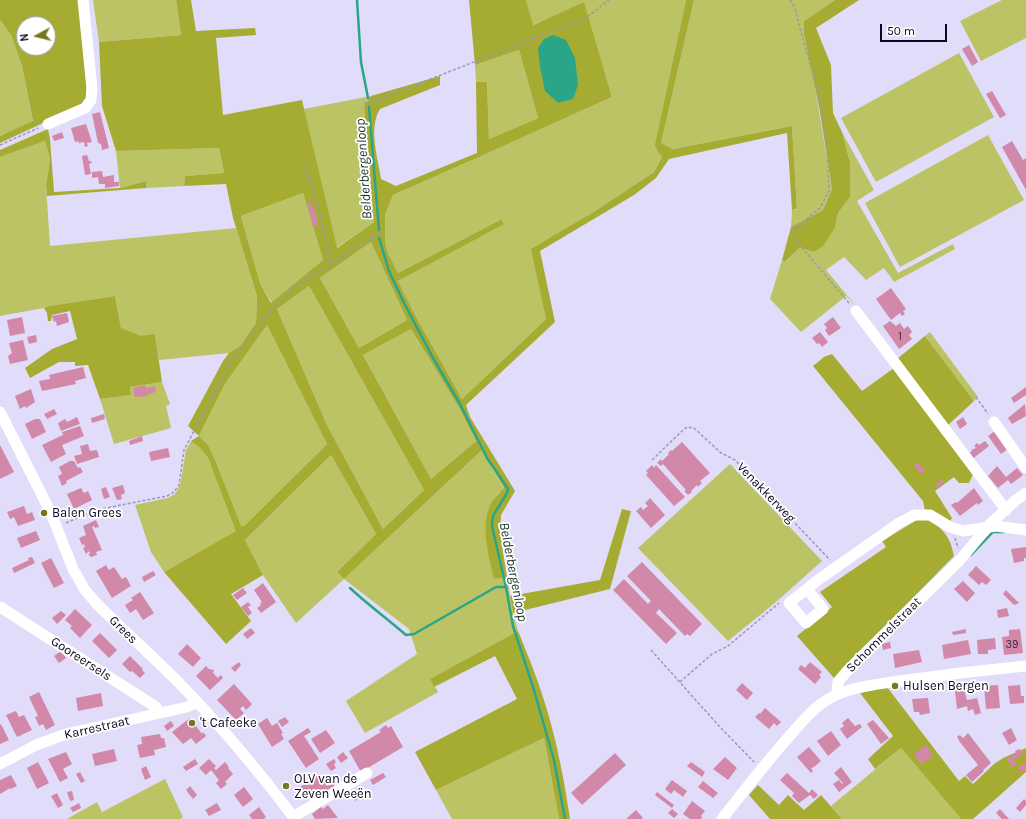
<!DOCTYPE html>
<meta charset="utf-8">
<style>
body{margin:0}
#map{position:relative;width:1026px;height:819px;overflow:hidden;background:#e0dcf9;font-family:Karla,sans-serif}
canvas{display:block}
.north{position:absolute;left:16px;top:16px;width:40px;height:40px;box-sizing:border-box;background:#fff;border:1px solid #9e9ba5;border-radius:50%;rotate:263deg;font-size:11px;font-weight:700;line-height:16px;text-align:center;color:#0d061e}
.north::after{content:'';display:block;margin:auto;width:14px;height:18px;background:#737820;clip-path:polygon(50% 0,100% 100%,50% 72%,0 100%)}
.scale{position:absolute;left:880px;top:24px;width:67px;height:18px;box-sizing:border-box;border:2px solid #0d061e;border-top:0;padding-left:5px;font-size:12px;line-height:14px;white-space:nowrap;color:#0d061e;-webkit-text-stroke:3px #fff;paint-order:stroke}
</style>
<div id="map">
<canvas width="1026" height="819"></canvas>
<div class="north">N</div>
<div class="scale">50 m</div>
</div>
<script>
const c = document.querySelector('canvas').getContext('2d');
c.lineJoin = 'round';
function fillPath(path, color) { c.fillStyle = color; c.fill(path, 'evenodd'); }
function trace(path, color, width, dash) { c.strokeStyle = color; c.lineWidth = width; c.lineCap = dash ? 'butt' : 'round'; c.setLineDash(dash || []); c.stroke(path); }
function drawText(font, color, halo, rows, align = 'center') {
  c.font = font + ' Karla,sans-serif'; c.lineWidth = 3.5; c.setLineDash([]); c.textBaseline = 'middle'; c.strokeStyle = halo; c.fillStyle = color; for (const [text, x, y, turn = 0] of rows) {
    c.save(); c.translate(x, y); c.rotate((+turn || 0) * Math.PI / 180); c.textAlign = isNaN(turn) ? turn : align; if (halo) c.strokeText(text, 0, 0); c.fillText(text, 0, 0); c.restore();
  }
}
const green = new Path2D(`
 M93,0H176L181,35L99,42Z
 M526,0H686L673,63L658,152L662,157L654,172L595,211L532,249L546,319L462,399L414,313L398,281L504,223L502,219L398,273L387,251L385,240V215L393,195L477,158L612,97L584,3L532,25Z
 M694,0H835L804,21L832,189L823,210L791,227L792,210H797L792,126L673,149L661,143Z
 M1002,0H1026V38L981,61L960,21Z
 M0,20L11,35L22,66L33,122L0,136Z
 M519,50L538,118L489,139L487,82H476L475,65Z
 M959,53L994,117L876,182L841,118Z
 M371,96L364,106L374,222L336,248L304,109Z
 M842,132L874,190L857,201L898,273L953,244L955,249L894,282L884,268L866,280L844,257L826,270L855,305L846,296L801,332L770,299L782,260L786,262L800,246L814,252L835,228L838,213L850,197V162Z
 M988,135L1024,200L900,267L865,203Z
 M45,141L50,159L46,186L50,246L236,228L257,296L256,323L240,346L229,353L159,360L155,334L141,337L121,328L115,296L49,306L44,308L0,316V157Z
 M219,148L224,173L185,176L184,186L146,188V181L120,188L116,151Z
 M303,193L323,260L272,303L260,283L241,216Z
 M371,242L407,320L359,348L320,278Z
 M309,286L424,490L383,529L327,425L277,309Z
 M267,325L327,444L244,526L241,527L216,462L208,446L199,436L225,384Z
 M411,329L458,406L476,441L431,479L363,355Z
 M930,332L978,397L974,401L925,336Z
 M162,382L170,404L166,406L171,428L114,444L100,399L131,395L130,387Z
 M191,441L200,448L208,458L237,531L164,572L151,552L135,505L168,498L175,494L180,485L186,450Z
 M482,450L504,489L497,495L494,579L507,577L513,613L518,631L431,679L438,692L365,733L346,701L417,654L409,629L344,579L296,623L263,575L245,540L331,455L376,534L337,572L344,579Z
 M730,464L822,561L776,602L728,641L638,548Z
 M544,738L559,819H452L436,790Z
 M901,748L961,819H842L831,806Z
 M165,779L183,817L180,819H67L97,802L102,812Z`);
const forest = new Path2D(`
 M0,0H80L87,96L84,104L0,143V136L33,121L22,66L11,35L0,20ZM24,24H48V48H24Z
 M176,0H191L196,31L255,28L256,35L216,38L223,115L302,100L337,248L374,222L364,106L371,96L440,76V85L380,109C368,129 378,157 381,179L396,186L477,153L476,82H487L489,139L538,118L519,50L475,65L469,0H526L533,25L584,2L612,97L477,158L393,195L385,215V240L387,251L398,273L502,219L504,224L398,281L414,313L462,399L546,319L531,249L595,211L654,172L662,157L658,152L655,145L686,0H694L661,143L673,149L792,126L797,209L792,210L787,133L669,159L656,178L634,195L540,251L555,322L466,405L470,417L515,491L501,515L500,533L507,577L494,579C489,556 479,524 492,502C495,497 500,493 504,488L482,450L344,579L337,572L376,534L331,455L245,540L263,575L231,594L251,621L226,644L164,572L236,531L208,458L200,448L191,441L199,436L188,426L223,361L229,353L240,346L256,323L257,296L233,218L226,184L184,186L185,176L224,173L219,148L116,151L102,106L99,42L181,35ZM303,193L323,260L271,303L260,283L241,216ZM371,242L407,320L359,348L320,278ZM309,286L424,490L383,529L327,425L277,309ZM267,325L327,444L244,526H241L216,462L208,445L199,436L225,384ZM411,329L458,406L476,441L431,479L363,355Z
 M835,0H859L816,28L831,65L833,113L842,132L850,162V197L838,213L835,228L823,246L814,252L800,247L785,262L782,260L791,227L823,210L832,189L820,112L804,33V21Z
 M48,129L50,139L54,192L120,188L146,181V188L47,196L46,186L50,159L45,141L0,157V150Z
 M115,296L121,328L141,336L155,334L162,382L130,387L131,395L100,399L88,365L75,366V362H59L30,378L25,368L52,349L77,339L70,311L52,315L51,321H48L47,313L44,308L49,306Z
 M925,336L974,401L946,427L897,359Z
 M832,354L862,391L894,368L973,474L969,483H959L954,477L935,491L952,518L949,523L925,511L923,501L813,366L824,357Z
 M622,509L631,511L610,589L513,613L510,596L600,580Z
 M928,519C944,530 950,536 954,556L834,678L797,636L832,607L820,592L886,547L882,541L917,520Z
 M518,631C527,653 536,675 543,697C556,737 564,778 570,819H559L544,738L436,790L415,752L517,699L495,656L434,687L430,679Z
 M887,687L959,781L965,776L973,784L994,764L1003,758L1026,748V772L973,819H961L901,748L875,769L868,759L893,736L860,693Z
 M758,785L779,805L788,795L804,810L821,795L842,819H770L749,795Z`);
const water = new Path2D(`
 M553,35L566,40L575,58L578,85L573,99L558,103L545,91L540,67L538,48L544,39Z`);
const stream = new Path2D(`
 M357,0L361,62L368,98
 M369,107L379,230
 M379,238L389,271L403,301L433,358L460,404L487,458L508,489L507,493L493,516L492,526L506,587L513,626L534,690L554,760L565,819
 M971,555L993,532H1004
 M350,588C368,605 388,619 406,635L414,634L496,587H506`);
const building = new Path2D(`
 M969,45L978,62L972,66L962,49Z
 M992,91L1006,115L1000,118L986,94Z
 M100,112L109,148L102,150L101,144L98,143L92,114Z
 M86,124L92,142L87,143L88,146L85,147L84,142L79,143L78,141L75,142L71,128Z
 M62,132L64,138L54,141L52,136Z
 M1012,141L1023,160L1026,158V190L1002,147Z
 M87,155L89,161H91L92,163L89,164L91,174L85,175L82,156Z
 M102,171L103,177L114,175V182H119V186L105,188V184H99L98,177L92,178V172Z
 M311,202L313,210L315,209L318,224H317V226L313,227L307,203Z
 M891,288L906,309L903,311L905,314L902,316L900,313L891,320L876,299Z
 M67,313L69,322L57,326L56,321L54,322L52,316Z
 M22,317L25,333L10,336L7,320Z
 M833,317L841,328L829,336L825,330L827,328L824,324Z
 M890,321L896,326L900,323L904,329L908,326L912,332L909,335L912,339L899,349L883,326Z
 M820,332L828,342L822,347L819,343L817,344L812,338Z
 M36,335L37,342L29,344L27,337Z
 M23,340L28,360L10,364L8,356L12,353L9,343Z
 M83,367L86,378L75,381L76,384L42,391L39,381L50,379L49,375Z
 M145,385L146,388L155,386L156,392L148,394V396L135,397L133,388Z
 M1026,387V395L1014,403L1011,398Z
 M31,389L35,402L26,408L25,406L20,409L15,396Z
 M1025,404L1026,416L1012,424L1008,418Z
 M54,409L57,414L47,419L44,414Z
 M104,414L105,419L92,423L91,418Z
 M77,417L80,424L61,431L58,423L65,419L67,422Z
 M963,417L967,424L960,429L956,422Z
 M35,419H40L46,432L32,439L25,424Z
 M80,426L84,436L62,445L66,454L51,462L42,445L63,435L62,432Z
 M995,431L1008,449L1001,454L988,436Z
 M142,436L143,441L130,445L129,441Z
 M985,441L989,446L971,460L967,455L972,451L971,450L976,448L974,446L977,443L979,445Z
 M682,442L710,473L700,481L702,483L698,487L697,485L691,491L692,492L688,495L684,491L686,490L663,464L661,466L657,463L661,459L662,461L669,454L668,453L671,450L672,451Z
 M88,444L90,451L97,450L99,457L77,464L74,456L82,454L80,446Z
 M0,445L14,472L0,479Z
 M168,448L170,457L151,461L149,452Z
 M70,461H74L78,468L80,467L83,472L66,481L67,483L62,486L58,476L62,474L59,467Z
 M918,462L925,471L920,474L914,465Z
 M652,465L654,468L656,465L685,497L674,506L646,475L648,473L646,471Z
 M997,466L1006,477L1017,468L1023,475L1011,484L1008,480L998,488L988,476Z
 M943,479L945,482L937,488L935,485Z
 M123,485L125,493L121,495L122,499L117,500L112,488Z
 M106,487L110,497L104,499L101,489Z
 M81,488L84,493L88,491L92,500L74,509L67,494Z
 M974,488L983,501L978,505L977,503L960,516L951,505L956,502L957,503Z
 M650,498L665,515L651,528L636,511L641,507L643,510L648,506L645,503Z
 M24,506L27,514L32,512L35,520L18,526L14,517L10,519L7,512Z
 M96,520L99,527L95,528L94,526L92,527L102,550L96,552L97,555L91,557L88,554H90L89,551L86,554L83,548L85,547L84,544L82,545L79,538L86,535L83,526Z
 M36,531L40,540L21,548L17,538Z
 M1026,547V558H1024V561L1014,563L1011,549Z
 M32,557L35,563L14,573L12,568L29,560L28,558Z
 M51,558L64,583L54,588L41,563Z
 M642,562L702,624L690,636L687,634L685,636L659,609L656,613L677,633L666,644L613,590L624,579L648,604L651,601L627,576Z
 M106,565L109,570L114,567L122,579L126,577L131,586L112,598L96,571Z
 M976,566L991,580L986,585L982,582L979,585L968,575Z
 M153,571L156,575L144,582L142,577Z
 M963,581L975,593L967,602L954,589Z
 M263,583L276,602L261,613L257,608L261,605L260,603L262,602L254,590Z
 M243,588L247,593L237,600L233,595Z
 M1006,590L1019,603L1014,605L1003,594Z
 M140,592L154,613L143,620L136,609L130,613L125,605L133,600L131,598Z
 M248,602L251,605L248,607L252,613L248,616L241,607Z
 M1007,608L1009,616L998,618L997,610Z
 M75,609L92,625L80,638L70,628L72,626L65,620Z
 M61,611L66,615L57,624L52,618Z
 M251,628L255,633L247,639L243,634Z
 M966,629V633L953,635L952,632Z
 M1020,629L1023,653L1004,655L1002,637L1009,636V630Z
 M100,633L117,650L109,658L92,641Z
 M995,638L996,649L988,650V654H978L977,640Z
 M968,640L971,654L944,659L942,645Z
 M890,642L891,648L883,650L882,644Z
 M187,644L201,658L193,667L178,654Z
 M919,650L922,662L895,668L893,654Z
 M61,651L66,658L59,663L54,656Z
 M130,656L143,669L142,670L145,673L140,678L132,671L130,672L122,664Z
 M239,662L241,665L235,672L231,668Z
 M810,662L822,672L819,675L821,677L815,684L798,669L801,665L805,668Z
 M206,666L209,669L214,670L213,673L218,678L221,675L223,678L210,690L196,676Z
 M742,683L753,693L747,700L736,690Z
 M234,684L252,704L246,710L243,706L240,709L244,713L236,720L217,700Z
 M998,685L1000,708L986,709L984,686Z
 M1020,685L1021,696H1024V703L1010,704L1008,686Z
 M964,689L967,700L977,698L981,713L975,715L973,709L968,711L967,706L957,709L955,691Z
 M39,692L55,725L46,730L43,724L39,726L35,717L38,716L29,697Z
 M101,693L103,706L78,711L76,698Z
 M928,698L930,713L920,715L919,712H914L912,699Z
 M765,708L781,722L777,726L774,723L769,729L755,717L759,713L760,714Z
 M16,711L19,717L24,715L32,730L17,737L6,715Z
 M285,717L289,722L282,727L278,721Z
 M190,718L202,734L203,732L206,736L196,744L191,738L183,744L172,732Z
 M267,718L272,726L277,723L283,733L281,734L284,739L272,747L258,724Z
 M848,718L855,726L860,724L862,727L847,739L840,729L844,726L842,723Z
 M873,720L889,738L881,744L867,724Z
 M171,721L174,726L167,731L164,726Z
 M1,724L9,740L0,744V725Z
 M386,725L388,728L391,726L403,747L361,772L349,751L381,732L379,730Z
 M308,728L311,732L304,736L319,759L306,768L288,741Z
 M1011,728L1017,740L1009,745L1002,733Z
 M326,730L335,743L320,753L311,739Z
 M831,731L841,745L828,756L817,741Z
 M968,733L991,763L983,770L984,771L972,782L966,775L978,765L959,741V740L957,737L960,735L963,738Z
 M160,734L161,738H164L166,747L154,750L155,755L140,758L137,745L142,744L141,737Z
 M926,745L933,756L921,764L914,754Z
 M809,747L821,761L814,767L811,768L813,771L811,773L797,757Z
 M114,749L117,761L95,766L92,754Z
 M1019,749L1021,750L1023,754L1014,760L1017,765L1012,767L1007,759L1016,753L1015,751Z
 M66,752L72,764L63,769L68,778L60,782L48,759Z
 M343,752L348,758L341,763L337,757Z
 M615,753L626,765L582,805L571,793Z
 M725,757L737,768L728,780L713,769Z
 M195,759L198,764L186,771L183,767Z
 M209,759L216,766L214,768L216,770L225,762L229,767L228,768L233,774L225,782L227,784L221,789L216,783L219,780L211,770L206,775L199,768Z
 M334,759L336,762L334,764L336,768L331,771L326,764Z
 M38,762L49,783L37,789L27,768Z
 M691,762L705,772L702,777L687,766Z
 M1026,763V770L1021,773L1018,767Z
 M146,766L151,777L145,780L141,769Z
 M841,767L852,782L839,792L833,784L839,780L842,784L843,783L834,773Z
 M80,772L85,781L81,783L76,774Z
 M383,773L386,777L373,785L370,780Z
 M787,773L809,793L812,789L818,795L814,799L810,795L799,803L792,796L794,793L780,780Z
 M319,774L327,786L333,783L336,788L322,795L318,789L306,796L300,787Z
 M11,775L17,786L11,789L10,788L0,794V780Z
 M672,780L687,791L683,797L674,790L671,794L665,789Z
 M703,781L718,793L713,798L698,787Z
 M190,786L197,795L193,799L186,790Z
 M244,787L253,799L243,807L234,795Z
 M360,787L364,794L355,801L350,794Z
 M72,791L74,800L70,801L67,792Z
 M657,792L674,805L672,808L655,795Z
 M57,793L63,805L58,808L51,796Z
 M1024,799L1026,801V805L1020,812L1016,808Z
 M692,801L705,811L701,816L702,817L701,819H690L683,814Z
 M79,803L81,808L73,812L70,808Z
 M217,803L221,810L209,816L205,810Z
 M328,805L338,818L315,819L312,814L321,807L323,809Z
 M259,807L266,817L264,819H252L249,815Z
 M672,809L678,814L674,818L668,813Z
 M1000,809L1009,819H1002L996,813Z
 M636,810L643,818L641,819H626Z`);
const path = new Path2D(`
 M790,0L794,6L818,93L827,150L829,191L820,208L793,230L798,243L849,303
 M364,103L372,102L586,18L609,0
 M0,145L38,128
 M303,162L317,202L331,264
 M976,397L988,414
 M652,460L681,432L687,427L694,428L721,453L735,460L830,560
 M66,523L96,510L167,496L174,492L179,485L184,450L230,363L276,304L295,286L383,231
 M955,538L958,548
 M651,650L719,726L754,762
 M680,682L712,654L728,646L779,603`);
const minor = new Path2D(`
 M48,124L85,108L91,100L92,88L83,0
 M856,311L1006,510
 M0,412L51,513L73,569L85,590L97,604C125,632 155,658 183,687C223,728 260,773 295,819
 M994,422L1026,468
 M807,589L823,609L806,623L789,603L818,580L899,523L914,515H930L950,527L963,531L996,526L1026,530
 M0,607L156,707L160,713
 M837,694L838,682L847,671L960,560L990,524L1016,500L1026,493
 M0,764L36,745L66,734L187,707L197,702
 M293,817L367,773
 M722,819C743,792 764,765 787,739C798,727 808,713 821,704C843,687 873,685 899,681C941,675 983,670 1026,666`);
const markers = [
 [44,513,4,"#737820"],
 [895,686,4,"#737820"],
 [192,723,4,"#737820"],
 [286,786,4,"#737820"]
];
const numberNames = [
 ["1",900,337],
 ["39",1012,645]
];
const streetNames = [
 ["Venakkerweg",766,493,46],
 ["Grees",123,630,44],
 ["Schommelstraat",884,635,-45],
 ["Gooreersels",81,659,33],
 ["Karrestraat",97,728,-13]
];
const poiNames = [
 ["Balen Grees",52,513],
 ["Hulsen Bergen",903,686],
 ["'t Cafeeke",200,723],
 ["OLV van de",294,779],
 ["Zeven Weeën",294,794]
];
const waterNames = [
 ["Belderbergenloop",364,169,-94],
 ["Belderbergenloop",513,572,79]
];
fillPath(green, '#bcc364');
fillPath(forest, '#a6ac31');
fillPath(water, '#2ba587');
trace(stream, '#2ba587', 2.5);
fillPath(building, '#d288a8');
trace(path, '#9c97b3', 1.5, [3, 2]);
trace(minor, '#fff', 11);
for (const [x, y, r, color] of markers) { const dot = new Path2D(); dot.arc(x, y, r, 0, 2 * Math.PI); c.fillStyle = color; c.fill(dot); trace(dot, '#fff', 1.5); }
drawText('11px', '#3e2640', null, numberNames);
drawText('13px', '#0d061e', '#fff', streetNames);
drawText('13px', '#0d061e', '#fff', poiNames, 'left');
drawText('italic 14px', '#1b342c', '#fff', waterNames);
</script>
